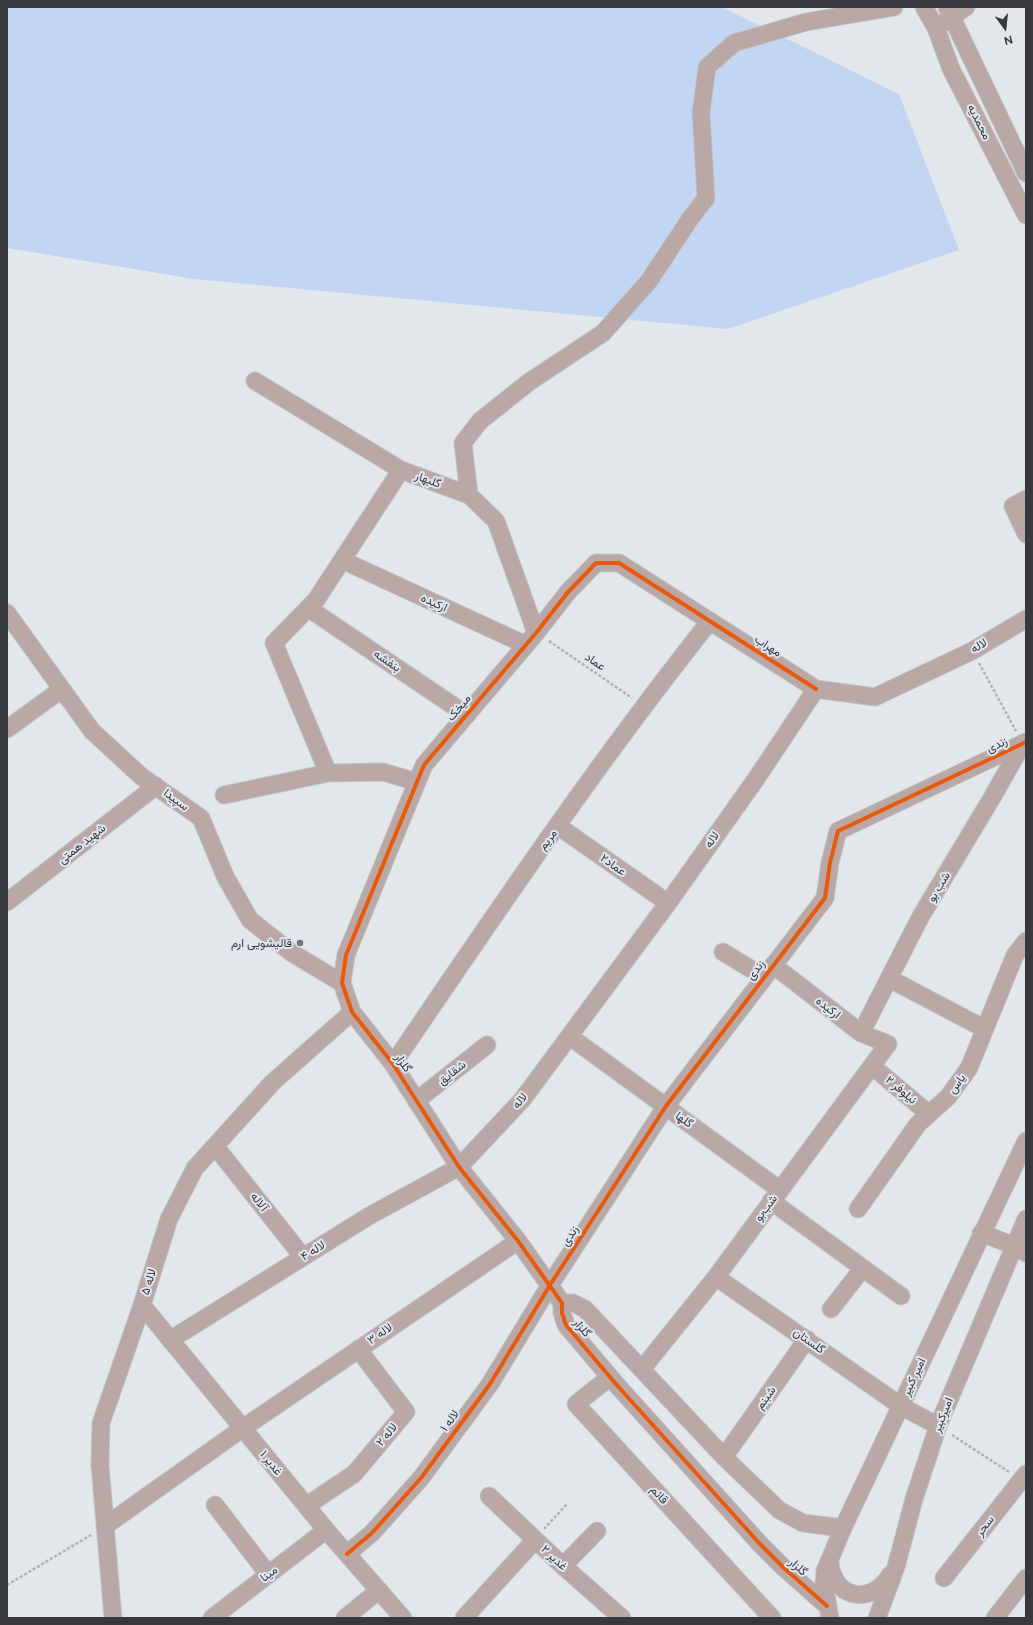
<!DOCTYPE html>
<meta charset="utf-8">
<style>
body{margin:0}
#map{position:relative;width:1033px;height:1625px;overflow:hidden;background:#e2e7ec;font-family:Figtree,sans-serif}
canvas{display:block}
.frame{position:absolute;inset:0;border:8px solid #37393d;pointer-events:none}
.north{position:absolute;left:985px;top:8px;width:40px;height:40px;-webkit-text-stroke:3px #dfe6ef;paint-order:stroke;rotate:165deg;font-size:11px;font-weight:700;line-height:16px;text-align:center;color:#37393d}
.north::after{content:'';display:block;margin:auto;width:14px;height:18px;background:#37393d;clip-path:polygon(50% 0,100% 100%,50% 72%,0 100%)}
</style>
<div id="map">
<canvas width="1033" height="1625"></canvas>
<div class="frame"></div>
<div class="north">N</div>
</div>
<script>
const c = document.querySelector('canvas').getContext('2d');
c.lineJoin = 'round';
function fillPath(path, color) { c.fillStyle = color; c.fill(path, 'evenodd'); }
function trace(path, color, width, dash) { c.strokeStyle = color; c.lineWidth = width; c.lineCap = dash ? 'butt' : 'round'; c.setLineDash(dash || []); c.stroke(path); }
function drawText(font, color, halo, rows, align = 'center') {
  c.font = font + ' Figtree,Vazirmatn,sans-serif'; c.lineWidth = 4; c.setLineDash([]); c.textBaseline = 'middle'; c.strokeStyle = halo; c.fillStyle = color; for (const [text, x, y, turn = 0] of rows) {
    c.save(); c.translate(x, y); c.rotate((+turn || 0) * Math.PI / 180); c.textAlign = isNaN(turn) ? turn : align; if (halo) c.strokeText(text, 0, 0); c.fillText(text, 0, 0); c.restore();
  }
}
const green = new Path2D(`
 M7,7H722L899,94L959,250L728,329L194,279L7,248Z`);
const path = new Path2D(`
 M549,641L632,698
 M979,663L1016,731
 M952,1435L1009,1472
 M544,1529L567,1504
 M7,1585L91,1535`);
const minor = new Path2D(`
 M924,7L936,28L951,69L1026,215
 M947,7L1026,173
 M943,23L966,7
 M255,381L401,470L469,495L496,521L536,633
 M469,495L463,443L480,421L529,382L603,333L649,281L690,219L706,198L701,113L707,67L734,43L806,22L894,7
 M1026,499L1013,506L1026,534
 M342,560L526,645
 M308,608L467,715
 M7,613L92,731L142,777L201,818L225,876L250,920L292,953L342,983
 M816,689L619,563H596L568,592L536,633L424,765L346,955L342,983L352,1012L393,1064L459,1167L518,1241L562,1303V1313L566,1325L615,1383L760,1544L783,1567L827,1606
 M7,729L62,689
 M328,773L274,643L316,600L401,470
 M224,795L328,773L383,772L417,782
 M558,826L668,903
 M7,902L156,786
 M723,952L764,977
 M890,979L985,1029
 M861,1033L921,916L993,796L1023,743
 M569,1036L780,1190
 M393,1064C495,914 597,763 710,621
 M872,1066L929,1114
 M416,1101L487,1045
 M215,1146L303,1257
 M771,1201L901,1296
 M858,1209L918,1124L948,1097L969,1068L1015,955L1026,941
 M981,1233L1015,1246L1026,1253
 M716,1277L901,1406L938,1426
 M562,1303H573L585,1309L724,1457L779,1510L803,1523L843,1528
 M142,1305L326,1530L403,1618
 M831,1309L863,1268
 M170,1340L369,1216L459,1167L522,1100L668,903L756,779L816,689L875,697L972,651L1026,619
 M642,1369L716,1277L888,1044L861,1033L773,965
 M610,1377L576,1404L772,1618
 M724,1457L807,1339
 M489,1496L563,1566L622,1618
 M215,1505L268,1574
 M306,1506L354,1474L406,1412L358,1349
 M105,1526L243,1428L518,1241
 M347,1554L372,1533L421,1478L490,1384L550,1285L666,1106L825,898L830,863L838,831L1026,742
 M830,1560C831,1598 871,1607 890,1575
 M563,1566L597,1531
 M944,1578L1026,1474
 M113,1618L100,1465L101,1423L142,1305L169,1219L195,1168L273,1082L352,1012
 M212,1618L326,1530
 M345,1618L379,1590
 M464,1618L535,1540
 M830,1618L824,1584L825,1571L843,1528L1026,1141
 M877,1618L896,1567L914,1499L938,1426L1026,1219
 M995,1618L1026,1578`);
const cycleway = new Path2D(`
 M816,689L619,563H596L568,592L536,633L424,765L346,955L342,983L352,1012L393,1064L459,1167L518,1241L562,1303V1313L566,1325L615,1383L760,1544L783,1567L827,1606
 M347,1554L372,1533L421,1478L490,1384L550,1285L666,1106L825,898L830,863L838,831L1026,742`);
const markers = [
 [300,943,4,"#73767a"]
];
const streetNames = [
 ["محمدیه",979,122,63],
 ["گلبهار",428,480,20],
 ["ارکیده",434,603,25],
 ["مهراب",768,646,33],
 ["لاله",979,646,-30],
 ["بنفشه",387,661,34],
 ["عماد",595,662,34],
 ["میخک",459,708,-50],
 ["زندی",997,745,-25],
 ["سپیدا",176,800,36],
 ["مریم",548,840,-54],
 ["لاله",712,840,-55],
 ["شهید همتی",82,844,-38],
 ["عماد۲",613,865,35],
 ["شب بو",939,887,-59],
 ["زندی",756,970,-52],
 ["ارکیده",828,1008,38],
 ["گلزار",403,1063,55],
 ["شقایق",452,1073,-38],
 ["یاس",957,1084,-54],
 ["نیلوفر ۲",901,1090,40],
 ["لاله",520,1101,-50],
 ["گلها",684,1120,36],
 ["آلاله",259,1202,52],
 ["شب‌بو",766,1208,-53],
 ["زندی",570,1236,-57],
 ["لاله ۴",313,1251,-32],
 ["لاله ۵",149,1282,-73],
 ["گلزار",582,1328,51],
 ["لاله ۳",380,1334,-35],
 ["گلستان",809,1341,35],
 ["امیر کبیر",914,1377,-65],
 ["شبنم",766,1398,-55],
 ["امیرکبیر",943,1415,-68],
 ["لاله ۱",450,1421,-54],
 ["لاله ۲",387,1435,-50],
 ["غدیر ۱",271,1463,51],
 ["قائم",659,1495,47],
 ["سحر",985,1526,-52],
 ["غدیر ۲",554,1558,43],
 ["گلزار",798,1567,42],
 ["مینا",269,1574,-37]
];
const poiNames = [
 ["قالیشویی ارم",292,943]
];
fillPath(green, '#c2d6f3');
trace(minor, '#c1c4c8', 19);
trace(path, '#b8aeae', 2.5, [3, 2]);
trace(minor, '#b9a8a5', 17);
trace(cycleway, '#e8590c', 4);
for (const [x, y, r, color] of markers) { const dot = new Path2D(); dot.arc(x, y, r, 0, 2 * Math.PI); c.fillStyle = color; c.fill(dot); trace(dot, '#dfe6ef', 1.5); }
drawText('12px', '#37393d', '#dfe6ef', streetNames);
drawText('12px', '#37393d', '#dfe6ef', poiNames, 'right');
</script>
